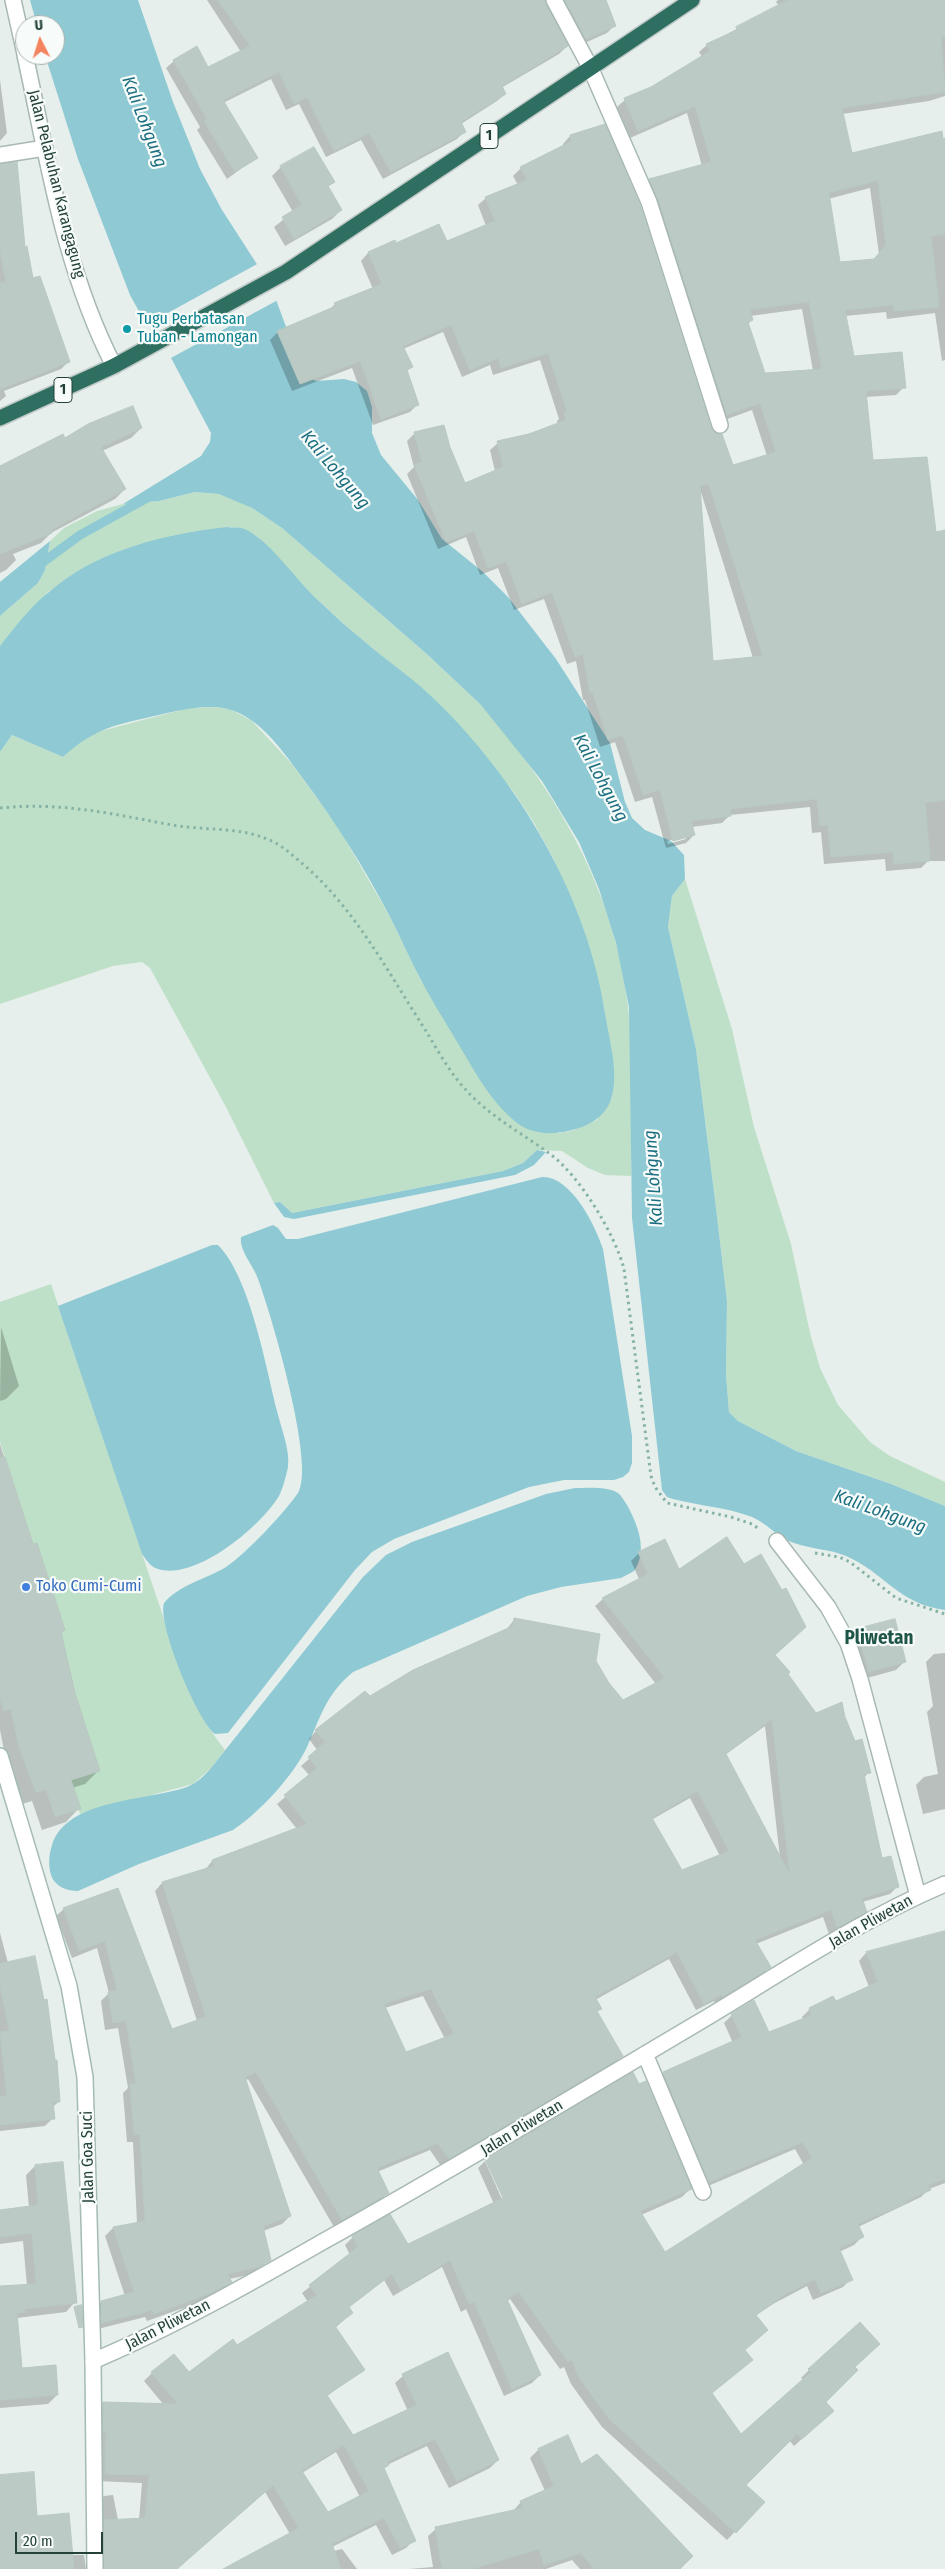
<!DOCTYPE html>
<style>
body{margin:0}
#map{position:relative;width:945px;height:2569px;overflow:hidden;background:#e6efeb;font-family:"Fira Sans Condensed",sans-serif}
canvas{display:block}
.north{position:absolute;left:15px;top:15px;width:50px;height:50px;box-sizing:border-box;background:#f7fbf9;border:1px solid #a3b1ad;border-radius:50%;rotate:355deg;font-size:14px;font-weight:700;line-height:20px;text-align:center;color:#24423a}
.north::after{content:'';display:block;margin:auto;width:18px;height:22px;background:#f4845f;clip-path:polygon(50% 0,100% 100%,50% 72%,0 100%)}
.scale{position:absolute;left:15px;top:2532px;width:88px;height:22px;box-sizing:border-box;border:2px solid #24423a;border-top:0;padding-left:6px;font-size:15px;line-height:18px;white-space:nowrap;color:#24423a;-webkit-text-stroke:4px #f7fbf9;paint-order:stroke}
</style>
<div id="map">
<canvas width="945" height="2569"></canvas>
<div class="north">U</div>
<div class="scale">20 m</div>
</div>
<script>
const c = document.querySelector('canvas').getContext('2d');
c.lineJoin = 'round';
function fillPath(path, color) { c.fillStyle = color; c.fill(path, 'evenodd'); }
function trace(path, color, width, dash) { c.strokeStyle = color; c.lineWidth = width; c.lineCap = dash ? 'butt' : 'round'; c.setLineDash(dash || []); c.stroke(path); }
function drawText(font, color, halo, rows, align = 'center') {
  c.font = font + ' "Fira Sans Condensed",sans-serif'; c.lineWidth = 4.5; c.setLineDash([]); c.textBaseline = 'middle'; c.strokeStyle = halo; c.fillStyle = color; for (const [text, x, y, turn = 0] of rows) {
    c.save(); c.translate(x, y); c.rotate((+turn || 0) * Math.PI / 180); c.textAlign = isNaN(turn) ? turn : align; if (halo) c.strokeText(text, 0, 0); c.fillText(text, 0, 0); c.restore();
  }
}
const green = new Path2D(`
 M195,492L219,494L234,499L252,508L282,528L429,656L481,705C557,791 614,890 628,1006C635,1062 632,1119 631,1176L605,1175L588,1168L562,1151L537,1150L523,1163L503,1171L292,1213L280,1202L274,1203L226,1107L150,968L142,962L113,966L0,1004V752L12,735L63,757L83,739L97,732L189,708L215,707L230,709L252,721L292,764L338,827L390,917L422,983L558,1133L571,1131L597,1120L614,1081L604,1007L584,932L553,858L534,823L513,791L428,693L363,641L309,592L257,536L242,528L227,527L49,591L0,646V616L38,583L45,570L50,541L64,528L97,511L123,504L159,501Z
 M685,879L732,1029L754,1127L791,1244L810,1333L820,1368L838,1405L870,1442L890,1456L945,1482V1506L891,1484L796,1451L738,1421L729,1412L726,1375L727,1301L716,1208L696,1049L668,927L672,896Z
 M51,1284L163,1616C177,1665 194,1710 225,1750L211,1768L193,1784L80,1814L60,1746L62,1638L0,1442V1302Z`);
const water = new Path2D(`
 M30,0H138L173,102L200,169L222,210L271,286L299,362L307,376L316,381L344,379L356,382L367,391L372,407V433L381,455L418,500L442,539L483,572L508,597L556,659L610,743L625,802L632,818L645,830L671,841L684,855L685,879L672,896L668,927L696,1049L716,1208L727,1301L726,1375L729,1412L738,1421L796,1451L891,1484L945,1506V1610C898,1604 884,1572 846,1556C829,1549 811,1549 794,1543C778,1538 767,1523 752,1517C727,1507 699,1506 673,1499L667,1497L662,1490L632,1218L629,1007L616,943L599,889L579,842L542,781L481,705L429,656L282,528L252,508L219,494L195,492L159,501L123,504L201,456L210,442L211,433L170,356L146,324L130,295L78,159L45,55H55V25H37Z
 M227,527C232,528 237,527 242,528C267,536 298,583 319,601C334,615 349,629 365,642C386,660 410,676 430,695C518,778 589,898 606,1019C610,1044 620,1077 610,1102C602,1120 586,1127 568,1131C550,1135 532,1134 517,1123C493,1104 477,1076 462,1050C449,1028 435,1006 423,984C411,962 401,938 389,915C364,867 336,823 304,780C287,757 267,727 241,714C216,701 185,709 159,715C116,725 96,727 63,757L12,735L0,752V646C15,627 30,607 49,592C97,550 165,534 227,527Z
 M50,541L45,570L38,583L0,616V582Z
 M537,1150L546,1152L534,1165L515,1175L294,1219L284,1217L274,1203L280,1202L292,1213L503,1171L523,1163Z
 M542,1177C571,1176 595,1225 603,1249L632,1436V1463L629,1472L623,1477L614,1480H564L529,1487L394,1539L372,1552L355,1570L228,1733L215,1734C197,1720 157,1624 164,1603C179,1585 206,1579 226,1567C247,1553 283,1514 298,1493C316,1465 271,1314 258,1279C254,1266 239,1251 241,1237L273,1225L278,1228L286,1239H298Z
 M212,1245H218C250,1277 266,1367 277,1411C281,1428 290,1449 288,1467C286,1476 283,1488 279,1496C261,1526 196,1581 158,1569C151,1567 146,1560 142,1554L58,1306Z
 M575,1488C588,1488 607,1486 618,1493C622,1496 624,1501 627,1505C638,1525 648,1551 634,1571L621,1578L561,1587L527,1596L353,1672C326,1694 321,1716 307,1747C294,1775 259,1813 233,1830L139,1864L78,1891C67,1891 55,1887 51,1875C48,1864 49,1855 52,1845C67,1798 148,1801 187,1787C197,1783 204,1776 211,1768L363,1577L386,1555L412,1542L546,1494Z`);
const pier = new Path2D(`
 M259,263L273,285L278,300L169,359L144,326Z`);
const shadow = new Path2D(`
 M207,0H544L567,46L559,54L501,88L505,94L497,101L461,124L465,131L457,139L383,179L361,140L326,157L299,104L286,110L271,79L223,103L257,157L227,179L197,130L200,127L166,68L174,61L208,68L241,52Z
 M550,0H605L615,25L607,33L578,46Z
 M778,0H945V96L929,101L842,114L852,155L945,140V360L942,361L935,313L887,319L886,312L845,316L853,357L904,387L896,395L865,397L872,462L935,533L945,532V861H928L921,868L886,871L885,859L824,864L821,832L812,833L810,807L730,815L722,823L692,827L694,835L686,843L666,848L652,797L635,802L615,742L600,747L585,700H583L576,661L567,664L544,599L514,610L498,568L480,575L466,537L438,549L407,474L414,467L407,441L415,433L449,448L464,484L495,471L490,450L498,443L558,425L557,421L559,419L540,360L493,375L490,365L462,377L443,332L403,349L411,367L406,372L418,404L410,412L373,425L352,368L292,391L270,340L278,332L328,311L335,304L373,289L361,261L368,253L395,242L396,245L446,242L486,226L478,205L486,198L518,185L513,176L521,168L563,147V144L570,136L710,429L732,467L767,456L752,410L719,422L642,187L650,180L702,166L687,113L630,138L617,107L625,100L652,88L702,57L699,52L707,45L779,6L776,2ZM870,188L879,254L873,261L839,264L828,199ZM802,309L813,371L764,374L747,325L752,320L750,316ZM700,489L753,658L712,662ZM686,836V839L668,844L667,841Z
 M0,80L7,133L0,141Z
 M314,149L333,181L327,187L341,210L332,219L285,246L274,227L293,212L272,176L280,168Z
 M0,197L24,248L32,280L68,362L61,369L4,391L6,396L0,401Z
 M141,428L131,438L102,451L125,489L115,499L51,533L41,543L13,554L16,560L6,570L0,573V465L3,466L64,440Z
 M1,1327L19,1386L6,1399L0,1401Z
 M0,1444L32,1546L63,1630L60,1633L74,1694L98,1771L85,1784L72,1788L79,1808L66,1822L42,1830L32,1801L22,1804L6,1761L0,1730Z
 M639,1553L678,1570L774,1655L815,1715L844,1718L869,1772L864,1778L881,1860L898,1886L890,1894L862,1902L865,1911L857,1919L834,1932L829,1934L823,1917L756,1944L769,1967L762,1975L715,2003L714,2001L696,2010L669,1959L595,2000L600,2008L597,2012L622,2056L614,2064L441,2166L430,2150L377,2172L387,2193L380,2201L334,2227L248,2079L245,2081L290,2216L282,2224L263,2231L270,2260L249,2275L229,2279L230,2282L222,2290L200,2302L147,2321L145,2317L94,2330L93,2310L101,2302L125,2296L105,2236L113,2228L137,2223L133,2142H127L123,2093L128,2088L118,2028L105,2030L101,2001L109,1993L97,1948L72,1958L56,1916L64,1909L117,1889L171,2030L197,2021L155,1891L162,1883L205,1870L212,1861L297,1829L277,1804L310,1776L301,1766L318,1751L309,1739L316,1731L369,1698L506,1630L514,1620L595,1661L607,1684L623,1701L656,1684L595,1606L603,1599L639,1579L631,1561ZM765,1726L780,1858L725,1755ZM690,1798L720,1856L681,1871L651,1820ZM423,1996L445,2039L406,2054L385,2008Z
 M857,1630L905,1661L896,1670L860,1680L849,1639Z
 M945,1653V1809L923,1814L916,1785L924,1777L938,1774L927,1712L933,1706L926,1662L934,1654Z
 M945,1932V2183L929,2189L921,2197L858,2227L862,2237L854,2245L839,2252L851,2279L843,2287L813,2300L807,2286L773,2304L755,2316L744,2350L752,2360L711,2394L741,2436L804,2380L801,2378L809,2370L854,2367L825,2402L833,2411L794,2446L789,2440L744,2485L763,2502L727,2540L602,2427L571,2384L564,2367L560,2369L510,2299L507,2301L540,2375L532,2383L504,2396L466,2309L461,2312L442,2267L393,2296L384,2280L348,2308L352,2313L335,2328L363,2370L327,2396L353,2437L408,2411L395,2383L403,2376L447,2354L498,2460L490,2468L449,2488L427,2446L387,2465L383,2469L414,2540L406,2548L392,2555L376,2525L332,2547L334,2551L342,2549L357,2569H226L290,2534L265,2492L176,2569H97L96,2504L104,2496L113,2495L118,2520H139L142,2483L97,2481L95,2411L103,2403L164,2405L144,2381L152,2373L189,2374L308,2302L302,2293L350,2255L345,2245L353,2237L408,2246L494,2204L478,2168L485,2161L504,2204L506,2203L486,2161L632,2074L690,2189L682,2197L641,2215L664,2254L804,2165L795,2149L701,2189L656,2081L664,2073L733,2043L724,2023L732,2015L768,2033L803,2020L802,2017L810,2009L835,2003L869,1987L859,1961L866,1953ZM336,2452L360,2497L328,2514L302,2473Z
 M0,1933L8,1963L59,2101L52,2108L53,2118L45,2126L0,2131Z
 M35,2166L75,2302L66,2312L17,2318L21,2369L57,2395L48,2404L0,2408V2287L27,2286L23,2241L0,2244V2211L29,2208L26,2175Z
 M567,2437L580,2466L679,2569H580L572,2560L546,2569H409L433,2567L428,2536L436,2529L513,2511L521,2502L545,2491L530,2458L538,2450Z
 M0,2477L71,2555H84L86,2569H0Z`);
const stream = new Path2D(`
 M39,565L80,535L147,498`);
const building = new Path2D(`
 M218,0H545L568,46L502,86L506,94L461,122L466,132L391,172L369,133L334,151L307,97L294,104L279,72L223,100L258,158L235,172L204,121L207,119L173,60L197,46L208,67L250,46Z
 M565,0H606L616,26L586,39Z
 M788,0H945V36L941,37L945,92L842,108L852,153L942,131L943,139L945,138V234L931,236L939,307L894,311L893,305L845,310L854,356L902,352L906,388L866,391L873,460L927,457L936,532L945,530V800L925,803L930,861L894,864L893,852L831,857L828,825L820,826L817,799L730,809L731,816L691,821L695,835L673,841L660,790L643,795L623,735L608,740L593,693H590L583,654L575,657L552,592L522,604L506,561L488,568L474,531L446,542L414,465L422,462L414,432L444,425L450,447L465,483L503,467L497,441L529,434L566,420L564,412L567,411L548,353L501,368L498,358L470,370L451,325L403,346L413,367L407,370L419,405L381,419L360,361L300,384L277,331L336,306L334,303L382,284L368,252L395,240L396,243L439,224L447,241L495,221L485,197L527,180L520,167L572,141L570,135L605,124L640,205L711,428L714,432L722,434L733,465L776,452L760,403L727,415L658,199L649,179L711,162L695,106L638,131L624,98L651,87L710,51L706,44L737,30L736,27ZM878,181L886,245L874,259L840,262L829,193ZM809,302L822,369L765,373L748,322L753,320L750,310ZM709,484L763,656L713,661L700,486Z
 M314,147L335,182L328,186L342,210L294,239L282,217L302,205L280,166Z
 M17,162L25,247L27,246L33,278L40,276L70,362L0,389V283L6,282L0,251V164Z
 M133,406L142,428L101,447L126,489L51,530L52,533L0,554V466L63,434L65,438L88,424Z
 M5,1457L33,1544L37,1543L65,1630L61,1632L75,1693L100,1771L71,1780L81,1809L55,1817L46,1789L36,1792L19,1747L11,1709L3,1711L0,1697V1458Z
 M727,1537L744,1564L761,1554L782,1590L786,1588L806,1627L775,1655L790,1672L788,1674L816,1713L842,1702L845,1717L855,1741L862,1739L871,1773L864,1774L882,1858L891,1856L899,1887L862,1898L867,1912L843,1925L837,1927L831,1910L755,1940L771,1967L723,1997L722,1994L704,2004L677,1952L595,1997L602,2009L597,2011L623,2056L449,2159L438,2143L377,2168L389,2193L342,2220L256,2072L245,2077L291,2216L263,2226L271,2260L258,2267L227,2274L232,2282L209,2294L154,2314L153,2310L101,2323V2301L134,2292L113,2227L145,2221L140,2134L134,2135L130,2084H136L126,2021L113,2023L108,1992L117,1990L105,1941L79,1951L63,1908L118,1888L172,2029L206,2017L162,1882L214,1866L212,1860L307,1824L284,1795L317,1768L308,1757L325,1742L315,1730L365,1691L370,1696L413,1670L513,1626L514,1618L600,1634L596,1661L609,1683L623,1700L665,1678L602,1598L648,1574L638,1552L665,1539L679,1569ZM772,1719L790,1875L726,1754ZM698,1791L729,1851L682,1870L652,1818ZM431,1989L454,2034L406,2052L384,2004Z
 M895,1619L906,1662L869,1672L857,1629Z
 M945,1931V2179L928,2185L931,2190L906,2201V2203L858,2224L864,2237L839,2248L853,2280L821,2293L815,2279L782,2296L756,2315L768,2330L745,2350L753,2360L712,2393L741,2434L811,2372L808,2369L860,2322L880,2344L855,2367L858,2370L826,2402L834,2411L802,2439L797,2434L746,2485L765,2502L736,2533L609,2419L578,2376L572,2360L568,2362L519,2292L507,2299L541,2375L512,2389L474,2302L469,2304L450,2260L401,2290L392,2274L349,2307L353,2313L335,2326L365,2370L327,2395L353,2435L417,2405L402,2374L448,2352L499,2460L457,2481L435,2439L387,2462L389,2465L384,2468L416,2541L400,2548L384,2518L332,2544L341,2569H223L299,2528L273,2485L177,2569H104V2520L145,2518L149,2475L105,2474L106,2432H103V2402L178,2404L151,2372L174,2354L189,2372L233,2339L237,2345L317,2295L309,2285L358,2247L352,2236L390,2214L408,2244L503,2198L485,2159L633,2072L639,2084L646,2081L692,2189L640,2211L665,2252L812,2158L803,2142L709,2182L663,2072L742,2037L731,2014L754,2000L769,2032L812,2015L809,2008L833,1996L836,2001L878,1982L866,1952ZM344,2445L369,2491L328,2512L302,2471Z
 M35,1956L44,2000L47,1999L55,2060H57L60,2102H53L55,2119L0,2125V2097L7,2096L0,2032L9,2031L0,1986V1964Z
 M63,2162L77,2303L24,2309L25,2312L17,2313L22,2368L56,2365L58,2395L0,2400V2286L36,2284L32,2233L0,2237V2210L38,2205L35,2165Z
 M82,2305L83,2327L79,2328L74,2307Z
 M568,2435L581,2464L597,2454L693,2556L680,2569H594L581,2553L544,2565L539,2549L472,2569H442L435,2527L523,2508L520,2501L554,2486L538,2449Z
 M34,2472L37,2516L69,2513L74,2569H0V2475Z`);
const path = new Path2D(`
 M0,808C61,802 107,813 167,824C199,831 236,826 267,839C281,844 292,855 304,865C356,910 389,974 426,1031C438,1051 450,1073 466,1090C489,1116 522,1133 550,1154C579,1175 615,1234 624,1269L651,1476L655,1487L667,1503L731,1517L752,1524L759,1529
 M815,1553L839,1557L850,1562L896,1598L945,1614`);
const lane = new Path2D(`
 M0,155L45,148
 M777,1541L828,1607L848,1643L860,1679L918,1896`);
const street = new Path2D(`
 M13,0L25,54
 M554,0L590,67L649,202L720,425
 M25,55C48,160 64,269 114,366
 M645,2054L703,2192
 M93,2361C173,2327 249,2284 324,2241C451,2170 576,2095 701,2021C781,1973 860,1920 945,1884`);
const secondary = new Path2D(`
 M0,1756L69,1986L85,2077L93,2361L95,2569`);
const highway = new Path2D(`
 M0,418L114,366L286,272L692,0`);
const markers = [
 [127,329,5,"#0f9aa8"],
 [26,1587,5,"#3f7fe0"]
];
const shields = [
 [489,136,18],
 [63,390,18]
];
const shieldNames = [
 ["1",489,136],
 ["1",63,390]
];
const streetNames = [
 ["Jalan Pelabuhan Karangagung",56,184,76],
 ["Jalan Pliwetan",871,1922,-29],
 ["Jalan Pliwetan",522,2128,-31],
 ["Jalan Goa Suci",88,2157,-91],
 ["Jalan Pliwetan",168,2325,-27]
];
const cultureNames = [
 ["Tugu Perbatasan",137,320],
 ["Tuban - Lamongan",137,338]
];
const shopNames = [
 ["Toko Cumi-Cumi",36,1587]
];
const waterNames = [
 ["Kali Lohgung",144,122,69],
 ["Kali Lohgung",335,470,50],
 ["Kali Lohgung",600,778,62],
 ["Kali Lohgung",654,1178,-94],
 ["Kali Lohgung",880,1512,20]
];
const quarterNames = [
 ["Pliwetan",879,1639]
];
fillPath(green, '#bfe0c8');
fillPath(water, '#8ec9d4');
fillPath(pier, '#e6efeb');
fillPath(shadow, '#0003');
trace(stream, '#8ec9d4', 9);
fillPath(building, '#bbcac4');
trace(building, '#b8c9c2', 1);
trace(lane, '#a8b8b2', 18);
trace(street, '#a8b8b2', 18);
trace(secondary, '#a4bbb3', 18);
trace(highway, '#c2cac8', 18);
trace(path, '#86b3a5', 3, [2.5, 4]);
trace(lane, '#fff', 15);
trace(street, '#fff', 15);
trace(secondary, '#fff', 15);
trace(highway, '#2f6f62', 15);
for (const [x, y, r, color] of markers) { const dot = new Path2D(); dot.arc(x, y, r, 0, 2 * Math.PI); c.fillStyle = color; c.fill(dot); trace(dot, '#f7fbf9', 2); }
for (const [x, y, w] of shields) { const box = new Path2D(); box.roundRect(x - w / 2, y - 12.5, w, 25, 4); c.fillStyle = '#f7fbf9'; c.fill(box); trace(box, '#24423a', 1); }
drawText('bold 15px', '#24423a', null, shieldNames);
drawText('16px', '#24423a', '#f7fbf9', streetNames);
drawText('16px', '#0d838f', '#f7fbf9', cultureNames, 'left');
drawText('16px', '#366cbe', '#f7fbf9', shopNames, 'left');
drawText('italic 18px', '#1c6f80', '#f7fbf9', waterNames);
drawText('bold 19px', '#1f5548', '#f7fbf9', quarterNames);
</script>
